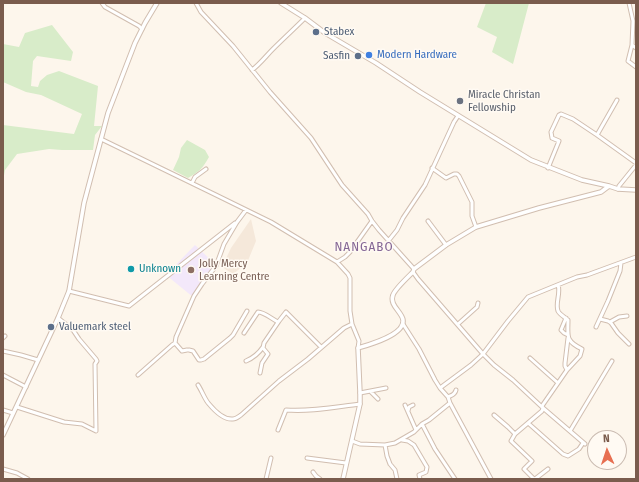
<!DOCTYPE html>
<style>
body{margin:0}
#map{position:relative;width:639px;height:482px;overflow:hidden;background:#fdf6ec;font-family:"Fira Sans Condensed",sans-serif}
canvas{display:block}
.frame{position:absolute;inset:0;border:4px solid #7a5c4d;pointer-events:none}
.north{position:absolute;left:587px;top:430px;width:40px;height:40px;box-sizing:border-box;background:#fffaf3;border:1px solid #cabbb1;border-radius:50%;rotate:357deg;font-size:11px;font-weight:700;line-height:16px;text-align:center;color:#7a5c4d}
.north::after{content:'';display:block;margin:auto;width:14px;height:18px;background:#e76f51;clip-path:polygon(50% 0,100% 100%,50% 72%,0 100%)}
</style>
<div id="map">
<canvas width="639" height="482"></canvas>
<div class="frame"></div>
<div class="north">N</div>
</div>
<script>
const c = document.querySelector('canvas').getContext('2d');
c.lineJoin = 'round';
function fillPath(path, color) { c.fillStyle = color; c.fill(path, 'evenodd'); }
function trace(path, color, width, dash) { c.strokeStyle = color; c.lineWidth = width; c.lineCap = dash ? 'butt' : 'round'; c.setLineDash(dash || []); c.stroke(path); }
function drawText(font, color, halo, rows, align = 'center') {
  c.font = font + ' "Fira Sans Condensed",sans-serif'; c.lineWidth = 3; c.setLineDash([]); c.textBaseline = 'middle'; c.strokeStyle = halo; c.fillStyle = color; for (const [text, x, y, turn = 0] of rows) {
    c.save(); c.translate(x, y); c.rotate((+turn || 0) * Math.PI / 180); c.textAlign = isNaN(turn) ? turn : align; if (halo) c.strokeText(text, 0, 0); c.fillText(text, 0, 0); c.restore();
  }
}
const residential = new Path2D(`
 M251,219L256,241L247,263L233,274L222,267L231,248Z`);
const education = new Path2D(`
 M195,245L216,265L193,297L166,275Z`);
const green = new Path2D(`
 M486,3H529L513,64L492,52L497,37L477,27Z
 M52,25L73,52L71,61L37,56L33,61L31,86L38,87L40,81L47,75L59,71L98,86L94,126H102L95,135L93,150H62L49,149L17,154L5,170L3,181V125L74,134L82,114L41,95L26,92L3,82V44L19,47L25,33Z
 M187,140L205,150L209,157C203,168 199,172 188,178L173,170L179,157L181,148Z`);
const minor = new Path2D(`
 M102,3L105,7L139,26L142,29
 M196,3L201,12L233,46L270,92L311,138L342,185L368,214L372,221L379,230L414,269
 M629,3L633,21L632,45L636,48
 M632,45L628,61L636,67
 M252,70C260,64 266,56 273,49C283,39 294,29 305,18
 M617,100L597,135L636,163V165L619,186L618,189
 M101,139L214,194L271,222L337,262L348,274L350,278V311L352,324L359,341L358,348
 M432,168L446,178L454,174H457L459,176L472,202V216L476,227
 M548,168L559,141L552,138L551,132L559,115L561,114L573,119L597,135
 M192,183L195,177L206,169
 M428,221L446,245
 M389,240L397,230L403,218L425,185L454,122L458,116
 M337,262L345,257L350,252L372,221
 M413,272L418,279L483,354L494,365L513,380L543,408L585,444
 M69,291L129,306L235,223
 M566,318L561,330L564,333L568,335
 M600,319L608,321L611,323L618,333L629,344
 M610,322L619,317L627,316
 M403,324L419,349L435,380L440,388L448,397L450,403L491,479
 M458,324L477,307L478,303
 M596,327L608,301L620,271L621,263
 M244,333L258,312C264,312 272,319 278,322
 M3,338L5,336
 M175,343L182,351L187,350
 M189,350L193,351L199,360H201L204,359L230,338L233,335L247,311
 M3,351L21,355L38,360
 M530,358L558,383L542,406L543,408L542,411L515,434L511,441L532,461L524,469L534,479
 M246,361C253,358 259,353 263,347
 M567,370L565,366V363L568,338
 M260,373L262,363L268,354L263,348L264,343L279,321L286,312L321,347
 M3,375L26,387
 M138,375L172,345L175,343L176,337L194,296L202,284L216,266L224,244L237,222L246,210
 M558,383L567,370L580,356L582,349C565,341 568,336 568,320C565,317 560,315 558,311C555,303 561,293 558,285
 M198,385C202,391 205,400 209,404C214,410 224,420 233,419C236,419 238,417 241,415L279,381L308,359L344,328L352,324
 M440,388L471,365L483,354L508,321L528,297L577,277L587,275L636,257
 M371,392L378,399
 M360,393L386,388
 M448,397C452,395 455,395 456,390
 M405,405L416,430
 M17,407L64,422L82,424L96,431L95,364L97,361L96,359L79,339L73,330L58,318
 M3,410L13,413
 M408,411L409,407L413,405
 M494,415L508,427L515,434
 M528,423L563,454L568,456L579,449L583,443
 M422,424L435,449L455,479
 M278,430L286,410C310,412 335,407 360,404
 M570,431L612,361
 M402,440L408,441L414,445L427,467L426,472L419,475L420,479
 M352,441L360,444L385,445L395,443L414,432L422,424L429,420L450,403
 M385,445L387,456L390,464L395,470L397,479
 M307,458L346,463
 M3,469L17,473L28,479
 M313,472L316,476L320,479
 M266,479L271,458
 M535,479L548,469`);
const tertiary = new Path2D(`
 M281,3L305,18L325,33L376,63L420,92L531,160L582,180L609,186
 M3,435L58,318L69,291L84,203L108,113L135,43L145,23L157,3
 M343,479L360,404V393L358,348C368,345 405,335 403,320C402,312 389,305 393,295C395,289 408,277 413,272L414,269L446,245L476,227L539,208L601,192L609,186L618,189L636,190`);
const markers = [
 [316,32,4,"#5c6f8a"],
 [369,55,4,"#3f7fe0"],
 [358,56,4,"#5c6f8a"],
 [460,101,4,"#6b7280"],
 [131,269,4,"#0f9aa8"],
 [191,270,4,"#8d6e63"],
 [51,327,4,"#5c6f8a"]
];
const serviceNames = [
 ["Stabex",324,32],
 ["Sasfin",350,56,"right"],
 ["Valuemark steel",59,327]
];
const shopNames = [
 ["Modern Hardware",377,55]
];
const worshipNames = [
 ["Miracle Christan",468,95],
 ["Fellowship",468,108]
];
const educationNames = [
 ["Jolly Mercy",199,264],
 ["Learning Centre",199,277]
];
const cultureNames = [
 ["Unknown",139,269]
];
const quarterNames = [
 ["NANGABO",364,247]
];
fillPath(residential, '#f5e8da');
fillPath(education, '#f3e8fa');
fillPath(green, '#d8ecc9');
trace(minor, '#d1beb0', 5);
trace(tertiary, '#d1beb0', 5.5);
trace(minor, '#fff', 3);
trace(tertiary, '#fff', 3.5);
for (const [x, y, r, color] of markers) { const dot = new Path2D(); dot.arc(x, y, r, 0, 2 * Math.PI); c.fillStyle = color; c.fill(dot); trace(dot, '#fffaf3', 1.5); }
drawText('11px', '#4e5e75', '#fffaf3', serviceNames, 'left');
drawText('11px', '#366cbe', '#fffaf3', shopNames, 'left');
drawText('11px', '#5b616d', '#fffaf3', worshipNames, 'left');
drawText('11px', '#785e54', '#fffaf3', educationNames, 'left');
drawText('11px', '#0d838f', '#fffaf3', cultureNames, 'left');
c.letterSpacing = '1px';
drawText('13px', '#846695', '#fffaf3', quarterNames);
c.letterSpacing = '0px';
</script>
